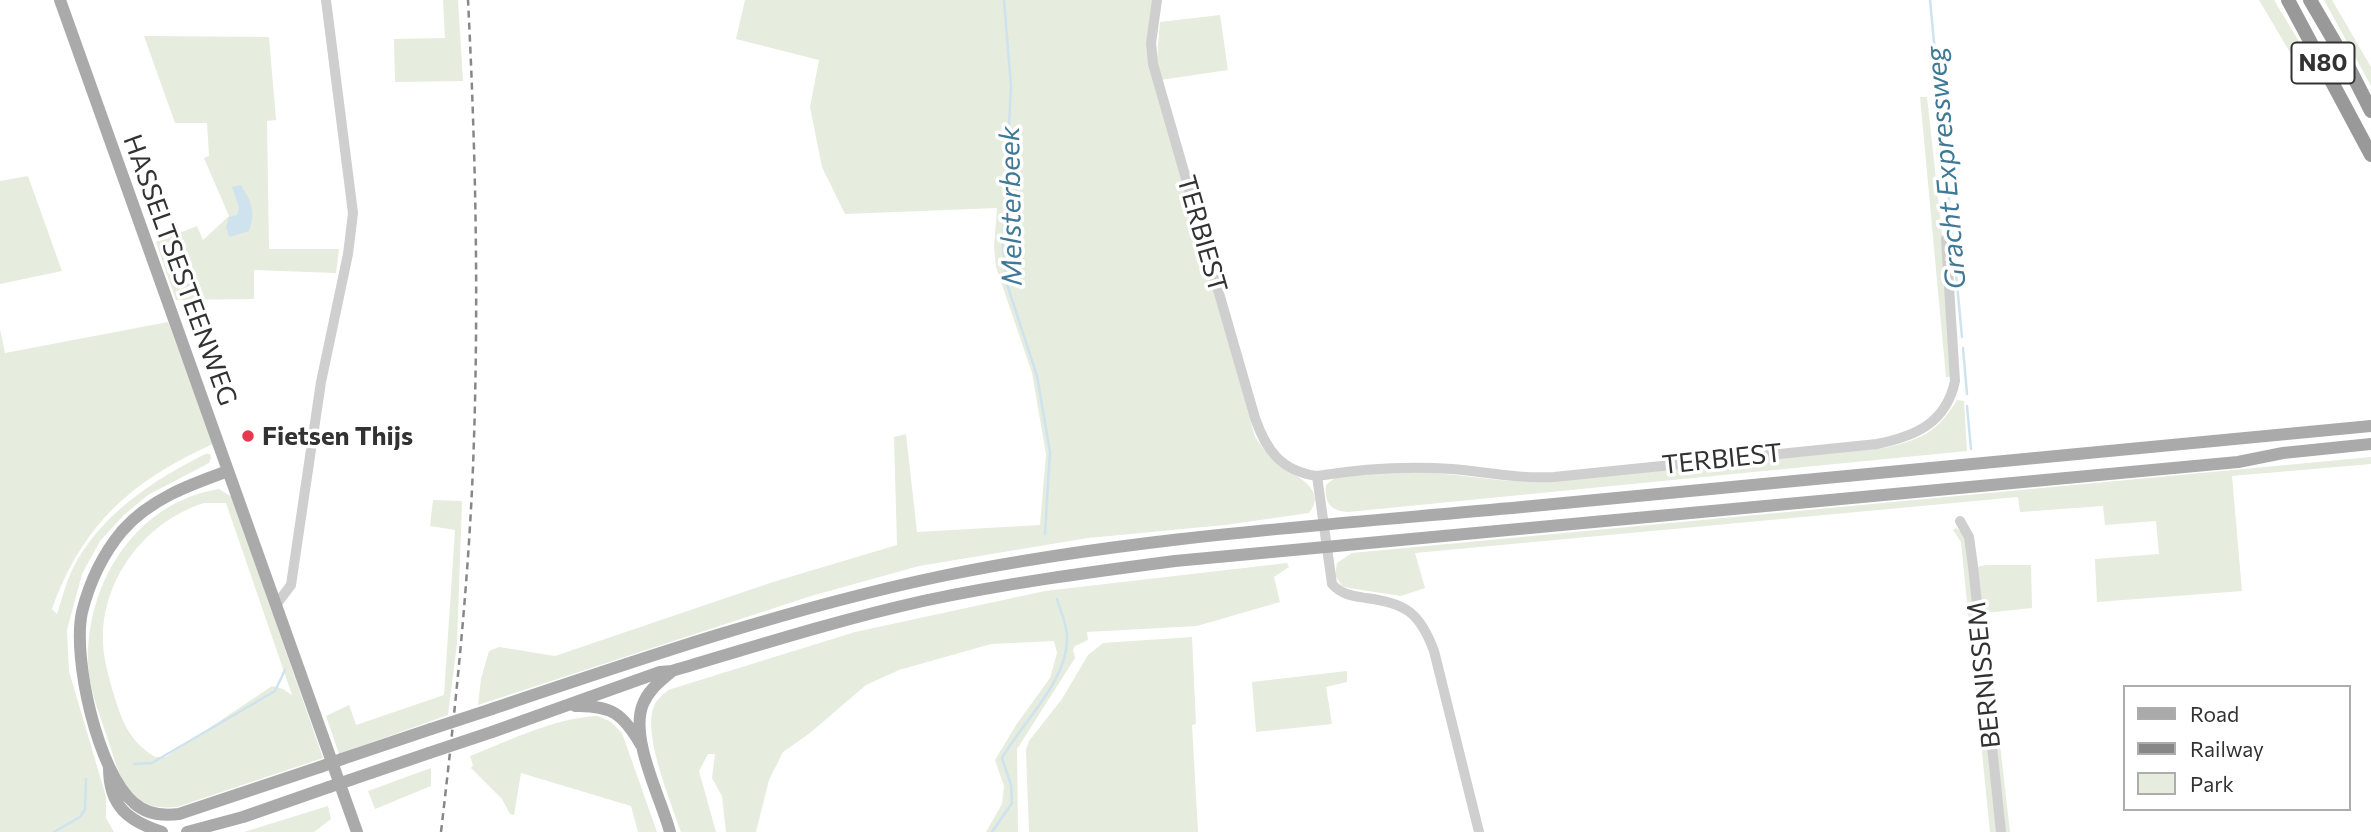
<!DOCTYPE html>
<style>
body{margin:0}
#map{position:relative;width:2371px;height:832px;overflow:hidden;background:#fff;font-family:Commissioner,sans-serif}
canvas{display:block}
.legend{position:absolute;left:2123px;top:685px;width:228px;height:126px;box-sizing:border-box;background:#fff;border:2px solid #adadad;margin:0;padding:9px 12px;list-style:none;font-size:21px;color:#323232}
.legend li{display:flex;align-items:center;gap:14px;height:35px}
.legend b{width:35px;border:2px solid #adadad}
</style>
<div id="map">
<canvas width="2371" height="832"></canvas>
<ul class="legend">
<li><b style="height:9px;background:#aaa"></b>Road</li>
<li><b style="height:9px;background:#878787"></b>Railway</li>
<li><b style="height:19px;background:#e6ecde"></b>Park</li>
</ul>
</div>
<script>
const c = document.querySelector('canvas').getContext('2d');
c.lineJoin = 'round';
function fillPath(path, color) { c.fillStyle = color; c.fill(path, 'evenodd'); }
function trace(path, color, width, dash) { c.strokeStyle = color; c.lineWidth = width; c.lineCap = dash ? 'butt' : 'round'; c.setLineDash(dash || []); c.stroke(path); }
function drawText(font, color, halo, rows, align = 'center') {
  c.font = font + ' Commissioner,sans-serif'; c.lineWidth = 7; c.setLineDash([]); c.textBaseline = 'middle'; c.strokeStyle = halo; c.fillStyle = color; for (const [text, x, y, turn = 0] of rows) {
    c.save(); c.translate(x, y); c.rotate((+turn || 0) * Math.PI / 180); c.textAlign = isNaN(turn) ? turn : align; if (halo) c.strokeText(text, 0, 0); c.fillText(text, 0, 0); c.restore();
  }
}
const green = new Path2D(`
 M443,0H458L463,81L395,82L394,39L445,38Z
 M745,0H1153L1147,50L1255,437C1261,445 1266,453 1273,460C1286,472 1331,487 1309,513L1225,525L1088,538L919,566L811,596L478,705L481,679L489,651L499,647L555,656L773,582L897,545L894,437L906,434L917,532L1040,525L1046,454L1032,373L996,267L994,247L997,208L845,214L822,167L810,107L819,60L736,39Z
 M2259,0H2274L2306,53L2294,59Z
 M2324,0H2332L2371,67V86Z
 M1220,15L1228,70L1160,80L1157,59L1160,22Z
 M144,36L269,37L276,120L267,121L269,249H339L336,273L254,270V299L176,300L156,242L197,226L203,240L229,216L204,158L209,156L207,123H175Z
 M1920,97H1927L1946,271L1950,377H1946Z
 M28,176L62,271L0,284V181Z
 M168,322L213,444C131,481 83,524 52,609L57,614C62,599 66,582 73,568C101,514 152,481 205,454H210L211,458L209,463L148,495L124,515L100,541L82,574L67,630L69,671L106,797V818L114,832H0V329L5,353Z
 M1957,400L1964,401L1967,451L1348,512C1331,511 1324,503 1326,485L1337,476L1418,471L1509,481H1552L1884,448C1920,440 1937,433 1957,400Z
 M2371,457V464L2232,476L2242,591L2097,602L2095,559L2159,554L2156,521L2105,525L2103,506L2020,512L2018,497L1415,553L1425,588L1401,596L1349,588L1342,586L1335,575L1337,563L1352,553Z
 M219,489L232,497L323,758L177,807C164,808 148,808 137,799C120,786 114,756 107,737C99,712 88,687 88,660C87,581 137,502 219,489ZM204,503H226L292,695L283,689L272,686L166,757H155C128,740 122,721 113,692C108,674 102,654 103,634C105,575 147,521 204,503Z
 M433,500L462,501L457,644L448,715L339,754L326,716L349,705L356,725L444,695L455,530L430,526Z
 M1956,528L1963,533L1967,546L1997,832H1990L1961,542L1953,530Z
 M1287,563L1289,567L1274,577L1280,602L1197,626L1087,632L1088,640L1075,646L1073,650L1075,658L1017,749L1018,832H986L1002,804L1004,786L995,760L1016,725L1050,678L1057,653L1054,641L991,644L899,670L866,685L810,733L783,752L769,780L756,832H726L722,796L712,778L715,754H708L699,771L716,832H681C671,802 642,734 654,706C656,700 663,695 668,690L855,632L1045,591Z
 M1986,565H2031L2032,608L1985,613L2010,832H2004L1977,567Z
 M1192,637L1196,724L1192,725L1198,832H1029L1026,750L1029,741L1062,699L1088,655L1103,643Z
 M1347,671V682L1326,687L1332,724L1256,732L1252,682Z
 M598,716L611,722L622,733L657,832H638L631,806L521,773L514,815L510,814L502,799L471,768L473,765L470,756C511,740 554,718 598,716Z
 M431,768V786L375,809L368,791Z
 M328,806L331,819L314,832H244Z`);
const water = new Path2D(`
 M241,185C252,204 256,210 249,231L229,237L226,227L229,217L237,215L239,208L232,187Z`);
const stream = new Path2D(`
 M1004,0L1011,86L1003,246L1006,281L1037,376L1050,452L1045,534
 M1930,0L1962,337
 M1963,348L1967,394
 M1967,406L1971,449
 M134,764L152,763L275,691L285,670
 M54,832L80,817L85,809L86,779
 M992,832L1012,803L1011,785L1002,758C1023,722 1069,679 1067,636C1067,624 1060,610 1057,599`);
const minor = new Path2D(`
 M1157,0L1151,43L1153,64L1255,418C1266,450 1281,471 1317,476C1360,469 1408,466 1452,469C1486,472 1519,479 1554,477L1877,444C1916,436 1946,423 1955,381L1946,239
 M1317,476L1332,584C1342,595 1353,596 1366,598C1406,603 1420,613 1434,651L1479,832
 M1960,521L1969,537L1973,566L2001,832
 M276,605L291,585L321,382L348,254L353,213L326,0`);
const major = new Path2D(`
 M60,0L357,832
 M228,471C189,485 150,499 122,531C103,554 89,584 82,612C72,658 98,773 134,803C147,815 163,816 179,814L320,767
 M575,706C612,705 623,714 641,745
 M492,709C640,659 789,608 942,576C1133,537 1329,525 1522,507C1805,480 2088,453 2371,426
 M492,732L660,672L672,671C756,646 838,620 923,601C1007,583 1091,572 1175,561L2238,462L2283,453L2371,444
 M342,759L431,729
 M109,768C109,806 128,821 162,832
 M350,780L429,753
 M187,832L243,817L329,787
 M670,832C661,798 629,738 643,704C649,689 661,681 672,671`);
const highway = new Path2D(`
 M2288,0L2371,155
 M2310,0L2344,58L2371,111`);
const rail = new Path2D(`
 M441,832C455,711 468,589 473,467C479,311 476,156 468,0`);
const majorBridge = new Path2D(`
 M431,729L492,709
 M429,753L492,732
 M320,767L342,759
 M329,787L350,780`);
const markers = [
 [248,436,7,"#e6384e"]
];
const shields = [
 [2323,63,63]
];
const shieldNames = [
 ["N80",2323,63]
];
const streetNames = [
 ["TERBIEST",1202,234,74],
 ["HASSELTSESTEENWEG",180,270,70],
 ["TERBIEST",1722,459,-6],
 ["BERNISSEM",1984,675,-96]
];
const poiNames = [
 ["Fietsen Thijs",262,436]
];
const waterNames = [
 ["Gracht Expressweg",1946,168,-95],
 ["Melsterbeek",1011,206,-91]
];
fillPath(green, '#e6ecde');
fillPath(water, '#cee3ee');
trace(stream, '#cee3ee', 2.5);
trace(minor, '#cfcfcf', 10);
trace(major, '#aaa', 12);
trace(highway, '#999', 14);
trace(rail, '#878787', 2.5, [7, 5]);
trace(majorBridge, '#aaa', 12);
for (const [x, y, r, color] of markers) { const dot = new Path2D(); dot.arc(x, y, r, 0, 2 * Math.PI); c.fillStyle = color; c.fill(dot); trace(dot, '#fff', 2.5); }
for (const [x, y, w] of shields) { const box = new Path2D(); box.roundRect(x - w / 2, y - 20.5, w, 41, 5); c.fillStyle = '#fff'; c.fill(box); trace(box, '#323232', 2); }
drawText('bold 24px', '#323232', null, shieldNames);
drawText('26px', '#323232', '#fff', streetNames);
drawText('bold 26px', '#323232', '#fff', poiNames, 'left');
drawText('italic 28px', '#3f7996', '#fff', waterNames);
</script>
